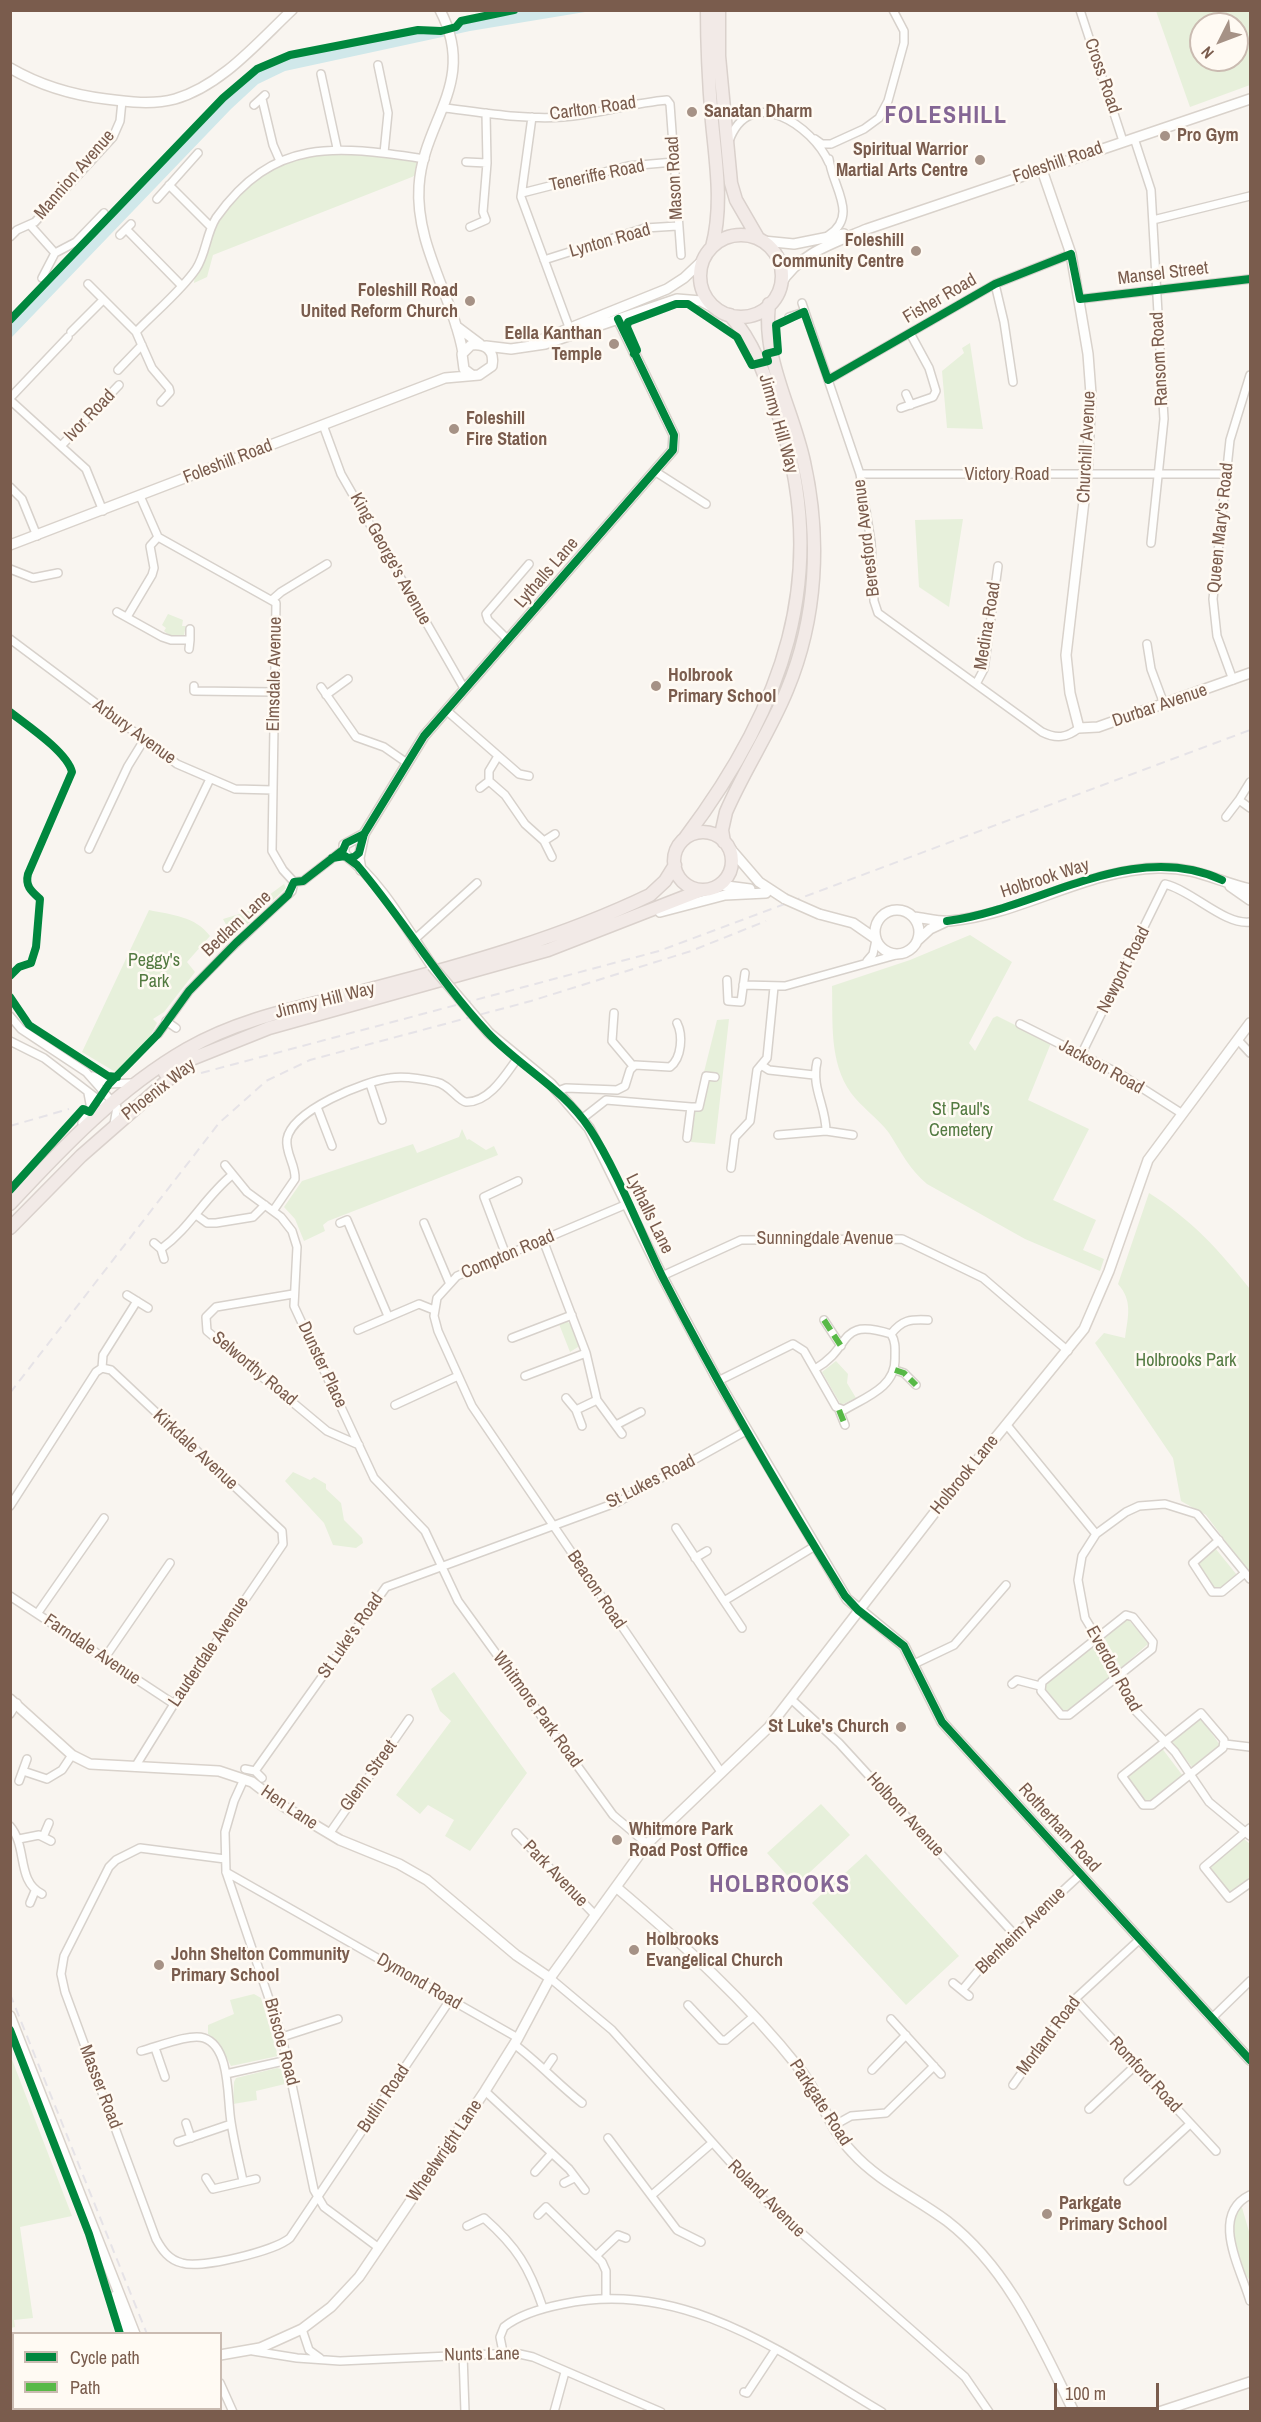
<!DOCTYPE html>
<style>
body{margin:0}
#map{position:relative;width:1261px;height:2422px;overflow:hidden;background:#f9f5f0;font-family:"Archivo Narrow",sans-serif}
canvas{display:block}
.frame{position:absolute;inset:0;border:12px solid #7a5c4d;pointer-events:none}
.legend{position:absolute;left:12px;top:2332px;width:210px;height:78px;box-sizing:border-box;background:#fffaf3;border:2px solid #cabbb1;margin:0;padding:8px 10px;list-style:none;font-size:18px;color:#7a5c4d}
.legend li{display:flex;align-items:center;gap:12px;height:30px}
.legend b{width:30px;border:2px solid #cabbb1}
.north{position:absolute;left:1189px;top:12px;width:60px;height:60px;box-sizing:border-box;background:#fffaf3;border:2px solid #cabbb1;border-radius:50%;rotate:228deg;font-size:16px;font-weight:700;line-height:24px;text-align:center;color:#7a5c4d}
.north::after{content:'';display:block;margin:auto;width:21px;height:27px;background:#a69286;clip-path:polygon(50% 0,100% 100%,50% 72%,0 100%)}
.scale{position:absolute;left:1054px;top:2383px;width:105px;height:27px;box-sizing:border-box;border:3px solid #7a5c4d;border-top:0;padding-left:8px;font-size:18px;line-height:21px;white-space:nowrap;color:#7a5c4d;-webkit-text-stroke:4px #fffaf3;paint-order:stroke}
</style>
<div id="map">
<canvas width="1261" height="2422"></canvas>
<div class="frame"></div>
<ul class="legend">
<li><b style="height:8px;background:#00873e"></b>Cycle path</li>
<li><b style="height:8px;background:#58b947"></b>Path</li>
</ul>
<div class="north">N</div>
<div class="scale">100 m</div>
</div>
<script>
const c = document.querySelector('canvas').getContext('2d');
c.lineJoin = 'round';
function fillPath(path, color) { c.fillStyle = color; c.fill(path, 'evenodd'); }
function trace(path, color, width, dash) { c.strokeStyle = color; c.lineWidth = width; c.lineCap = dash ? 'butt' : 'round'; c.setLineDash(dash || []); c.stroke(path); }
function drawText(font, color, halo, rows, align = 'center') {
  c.font = font + ' "Archivo Narrow",sans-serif'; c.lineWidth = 5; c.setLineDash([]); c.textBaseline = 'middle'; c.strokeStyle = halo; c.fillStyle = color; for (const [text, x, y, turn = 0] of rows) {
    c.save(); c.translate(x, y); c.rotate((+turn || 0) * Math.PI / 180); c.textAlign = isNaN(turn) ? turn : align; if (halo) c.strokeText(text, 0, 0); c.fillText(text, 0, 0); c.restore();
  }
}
const green = new Path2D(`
 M1156,11H1250V85L1190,107ZM1201,24H1237V60H1201Z
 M337,150L423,160L417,174L412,177L213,255L207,277L194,283C201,238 238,178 282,162C299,156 320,154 337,150Z
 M970,343L983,429L947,428L942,371L964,353L962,348Z
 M963,519L949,607L919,587L915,520Z
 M168,614L183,620L182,626H186L184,635H169L164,631L166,628L162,625Z
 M284,884L286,888L233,938L223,919L246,912Z
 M149,910C172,915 195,916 210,936L187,962L195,972L164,1012L153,1019L157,1023L149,1039L117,1073L82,1052Z
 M970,935L1012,962L969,1043L975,1051L993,1018L997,1016L1051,1043L1028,1100L1089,1129L1053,1200L1096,1220L1083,1250L1104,1259L1100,1271L1025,1239L927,1184C910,1170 901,1152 889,1133C878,1118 861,1107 851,1093C829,1062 833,1022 832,986L910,960Z
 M729,1019L715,1144L691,1142L696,1104L717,1020Z
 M462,1129L467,1140L469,1139L486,1150L494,1146L498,1155L328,1221L323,1225L325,1231L304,1241L295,1219L284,1207L302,1181L413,1144L417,1153L459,1137Z
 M1149,1193C1191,1219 1220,1251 1250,1289V1574L1206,1515L1181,1501L1173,1458L1095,1343L1104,1333L1125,1338C1128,1316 1133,1301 1118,1284Z
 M565,1321C575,1324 580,1338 578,1347L570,1352L559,1324Z
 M836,1361L848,1374L847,1383L856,1398L841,1405L822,1372Z
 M293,1472L310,1480L314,1477L326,1484V1489L341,1503L344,1520L362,1538L363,1543L356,1548L333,1545L324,1523L285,1481Z
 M1215,1548L1237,1575L1219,1590H1215L1196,1565Z
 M1127,1618L1149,1643L1121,1668L1104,1637Z
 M1095,1644L1111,1677L1066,1713L1062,1712L1043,1688L1044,1685Z
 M454,1672L527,1773L470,1851L445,1836L454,1820L428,1805L420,1814L396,1795L451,1721L440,1711L431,1689Z
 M1198,1718H1201L1220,1745L1192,1767L1171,1740Z
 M1161,1747L1183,1776L1149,1802H1145L1127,1775Z
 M821,1804L850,1835L796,1885L767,1853Z
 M1243,1838L1250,1844V1878L1231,1894L1228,1893L1209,1866Z
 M866,1854L959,1956L906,2005L812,1903Z
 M254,1994L261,1998L278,2056L231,2066L219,2043L208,2034V2025L234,2014L230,2000Z
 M11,2057L72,2216L20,2227L33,2318L14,2320L15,2327L11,2328Z
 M277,2068L281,2069L285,2084L256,2091L257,2100L233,2104L234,2082L236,2078Z
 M1241,2204L1250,2235V2280L1245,2275C1237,2248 1226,2231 1241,2204Z`);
const water = new Path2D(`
 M523,11H591L470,31L285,71L258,84L231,109L11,338L10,322L234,89L258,70L294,55L415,32H439L456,28L464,22Z`);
const street = new Path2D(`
 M1080,10L1123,141
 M378,65L388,113L384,153
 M321,74L337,148
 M262,99L273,145L280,161
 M254,105L265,95
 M444,108C483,112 523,120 563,117C598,114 632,103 667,100L670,104L681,255
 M532,117L521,197L569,327
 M1134,138L1151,190L1164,419L1151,543
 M815,139L822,144H831L864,129L879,118L888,101L904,43V31L893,10
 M729,141C750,83 813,126 829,163
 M829,159C832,186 859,215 829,235
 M466,162L487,163
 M169,185L211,227
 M522,193L628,166L674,162
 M157,199L198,153
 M1153,220L1250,196
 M30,225L55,253
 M470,227L486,220L483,212L487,163L486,113
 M126,229L181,285
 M120,235L131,224
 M10,237L17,230L35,222L113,137L120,121L122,101
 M544,260L645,228L677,226
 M42,278L55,253L76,242L104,213
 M88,284L136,332L152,368L169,388L170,392L161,402
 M995,284L1004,322L1013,382
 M1080,299L1250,279
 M802,303L860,474L871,542L874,601L878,613L1042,732C1056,739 1067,738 1079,728
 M789,317L804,312
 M71,332L103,300
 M136,332C154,313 182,290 196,269C206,254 206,234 216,218C274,136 337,146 425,159
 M118,370L142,345
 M828,380L995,284L1071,254
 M906,394L911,405
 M10,398L68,337
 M10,400L86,469L103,511
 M901,408L933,397L936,391L929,368L910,333
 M323,425L341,474L465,690
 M61,446L119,385
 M656,472L706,504
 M860,474H1225
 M10,487L22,499L37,536
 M140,496L158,537L276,603L272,851L283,870L294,882
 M10,569L33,578L58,573
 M273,599L281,592L327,564
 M117,612L162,637L171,640H190V629
 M127,617L152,575L154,568L150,546L158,537
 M10,639L177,764L235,789L273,790
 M508,640L488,620L486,614L529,564
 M1147,644L1151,669L1164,704
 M189,649L190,640
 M1233,680L1217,636L1213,599L1230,440L1250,375
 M976,684L984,669L998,566
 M194,686V691L274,692
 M321,687L356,737L384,747L407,763
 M326,695L348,679
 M446,710L519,774L529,776
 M498,756L489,771V781L505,795L525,824L544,841L552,857
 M1250,782L1239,800L1250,808
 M480,788L489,781
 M1226,817L1239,800
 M544,841L555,834
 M89,849L128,766L144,740
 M167,868L210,779
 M414,940L477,883
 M867,961L873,954L876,940
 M727,980L728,1001L741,1002L745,973
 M743,985L785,986L896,955
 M614,1013L612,1041L633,1066
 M10,1016L21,1029L86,1072L117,1107L114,1124
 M166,1021L176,1028
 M1020,1024L1120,1074L1181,1113
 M158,1034L189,991L229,950L292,891L294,882L303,881L343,850
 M1238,1040L1250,1053
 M10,1041L44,1058L108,1107
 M1081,1055L1165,884C1193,891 1224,925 1250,922
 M761,1065L769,1070L814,1075
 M93,1076L109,1084L131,1083
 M370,1084L382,1120
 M558,1091L566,1088L617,1090L625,1086L630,1070L635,1065L670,1067C682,1058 683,1035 677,1023
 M317,1107L332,1146
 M691,1107H699L706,1076L715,1077
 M583,1118L606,1100L691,1107L687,1138
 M82,1123L91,1109L88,1093
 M826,1131L853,1135
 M778,1135L826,1131C826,1106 811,1088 817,1062
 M225,1165L247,1192L281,1217L292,1231L297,1247L294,1306L374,1478L425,1531L458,1601L613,1815L647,1844
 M731,1168L735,1137L750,1121L757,1070L767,1058L774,987
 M627,1204L457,1276L437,1298L434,1316L438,1331L472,1406L721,1772
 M273,1211L295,1179C296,1165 285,1153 287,1139C292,1110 365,1081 390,1078C404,1076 423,1079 436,1082C449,1084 458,1101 466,1102C489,1103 506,1074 517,1059
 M196,1215L207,1223H216L253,1217L265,1205
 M340,1223L347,1220L388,1316
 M424,1223L449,1282
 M154,1243L161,1249L164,1259
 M161,1249C190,1228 205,1197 232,1175
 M506,1255L484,1197L518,1181
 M662,1276L741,1240L902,1239L983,1278L1068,1351
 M293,1294L216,1307L206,1317L207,1331L327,1431L359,1445
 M127,1295L148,1308
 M824,1320L841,1346
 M358,1330L419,1304L434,1310
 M891,1334C902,1320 910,1319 928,1320
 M512,1338L572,1315
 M586,1353L597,1400L622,1434
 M102,1368L111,1370L282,1531L283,1544L174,1704L135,1767
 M102,1368L103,1355L137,1301
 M895,1370L904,1373L916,1385
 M525,1376L586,1353L543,1240
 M718,1381L793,1344L804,1351L836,1407L844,1410C866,1397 896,1387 895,1358C895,1349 896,1342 891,1334C836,1317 854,1347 815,1369
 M566,1398L576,1410L597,1400
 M395,1405L458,1376
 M576,1410L582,1426
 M839,1410L845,1425
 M1006,1424L1096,1534
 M616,1425L641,1412
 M10,1506L96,1372L102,1368
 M676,1528L724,1601L815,1546
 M1219,1540L1193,1563L1212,1592H1222L1245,1573
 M695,1558L707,1551
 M1250,1579L1197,1514L1165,1504L1139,1506L1126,1512L1096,1534L1082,1556L1078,1580L1085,1618L1111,1661L1132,1707L1175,1752L1209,1802L1250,1836
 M10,1596L174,1704
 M724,1601L742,1628
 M37,1614L104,1518
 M1126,1615L1133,1617L1153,1642L1152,1649L1069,1715H1061L1041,1691L1042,1682Z
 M104,1659L170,1563
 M914,1664L954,1645L1006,1585
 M1012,1684L1017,1680L1040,1686
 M791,1699L839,1743L1015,1935
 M1201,1713L1224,1740L1223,1748L1152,1805H1143L1122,1776Z
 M10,1714L17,1703
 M1225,1744L1250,1747
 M245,1769L255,1771L262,1778
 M23,1771L47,1779L62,1770L72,1755
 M255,1771L386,1587L618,1502L746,1431
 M244,1779L234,1801L225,1832L226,1872L282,2037L314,2190L324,2207L379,2248
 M19,1781L27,1759
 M10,1826C28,1847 16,1881 42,1894
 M1250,1828L1204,1867L1229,1898L1250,1883
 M516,1833L595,1915
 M329,1834L409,1719
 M43,1837L49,1823
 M19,1839L39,1835L51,1841
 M225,1859L140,1848L116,1860L109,1867L64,1956L61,1974L65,1992L156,2239C162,2250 169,2260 182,2263C201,2269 275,2251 290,2238L450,2000
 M226,1872L518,2038
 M30,1903L35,1891
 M550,1978L612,2030L764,2200L965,2377L989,2412
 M953,1983L969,1996
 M963,1989L983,1965L1081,1874
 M1075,1999L1216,2151
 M688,2005L721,2040H726L753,2017
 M1212,2018L1250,1981
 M891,2019L941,2074
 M282,2037L338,2019
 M514,2044C539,2063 558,2084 582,2103
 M155,2048L165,2077
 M141,2051C157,2047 190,2033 204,2038C231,2047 227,2100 231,2122C234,2142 239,2162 243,2181
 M546,2068L553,2058
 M872,2070L906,2035
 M226,2074L288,2060
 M1013,2085L1075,1999L1140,1939
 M485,2091L569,2169L585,2190
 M1089,2109L1136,2065
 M186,2123L191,2138
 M833,2126L851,2116L886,2113L934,2066
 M608,2138L677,2230L701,2242
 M178,2142L231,2124
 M535,2172L552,2153
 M206,2178L213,2189L256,2179
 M1128,2181L1190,2124
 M564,2183L574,2178
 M652,2195L712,2143
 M1250,2195C1209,2215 1241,2269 1250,2301
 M538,2215L546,2207L602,2262L606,2271V2298
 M467,2226L484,2218C517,2247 529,2267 543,2308
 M596,2256L618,2235L626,2238
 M302,2329L309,2350L320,2358
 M253,2351L297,2358L340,2361L515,2353L533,2357L661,2412
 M503,2352L500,2337L504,2327C520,2314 543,2308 563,2304C683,2278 784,2354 882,2412
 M463,2354L465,2412
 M220,2383L233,2412
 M744,2392L747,2393L776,2349
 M141,2408L142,2412
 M152,2408L153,2412
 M554,2412L565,2372`);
const secondary = new Path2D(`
 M440,10C478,83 423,120 419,186C415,245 453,297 463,353
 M10,68C41,86 72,95 106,99C128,102 153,105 175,99C221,86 258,42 292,10
 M1042,170L1071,254L1088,354L1091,394L1087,475L1066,655L1070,693L1079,728L1098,727L1250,673
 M763,241L794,244L844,234
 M780,285C799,253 834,243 867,229L1250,99
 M456,326L480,344
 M533,343L667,289L684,278L702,261
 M486,346L511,349L545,344L677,299L701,301L716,309
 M10,545L445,378L479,375L492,366C495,351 486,343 471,345L462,354L464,369L472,375
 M364,834L344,845V854C381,881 406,928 432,966
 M728,846L759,882L785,899
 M361,870L359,858L364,834L424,736L673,450L674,435L618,319
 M719,885L750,889
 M1230,886L1250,900
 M875 932a22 22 0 1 1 44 0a22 22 0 1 1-44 0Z
 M660,912L725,895L766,893
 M819,914L853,923L876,939
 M914,917C925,918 939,922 950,921C1022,914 1085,870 1158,868C1196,867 1216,881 1250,889
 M918,940L930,929L945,922
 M489,1033L551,1084L589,1128L662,1276L718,1381L847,1599L904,1646L942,1722L1250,2060
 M10,1699L72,1755L90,1764L219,1771L252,1782L283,1806L340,1840L399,1864L427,1880L516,1955L550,1978
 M616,1887C681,1942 746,2001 799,2068C820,2094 829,2128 852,2152C879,2182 915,2197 947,2221C1009,2269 1040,2343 1074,2412
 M10,2016L135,2334
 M115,2296L125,2334
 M220,2355L260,2348L302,2329L331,2307L359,2277L485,2091L518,2038L550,1978L647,1844L769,1727L935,1512L1084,1329L1109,1271L1148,1160L1250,1023
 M10,2363H14
 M1159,2412L1250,2382`);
const highway = new Path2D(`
 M707,10C707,48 709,85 712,122C716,164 723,206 712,247
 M719,10V56L731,183L736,200L758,238
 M700 276a41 41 0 1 1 82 0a41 41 0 1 1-82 0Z
 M674 861a29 29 0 1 1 58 0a29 29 0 1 1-58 0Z
 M685,838C782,710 832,576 779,417C766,379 756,345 730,315
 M724,842L722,830L726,812C744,770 770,732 787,690C817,618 821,538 804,462C793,410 762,359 769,304
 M165,1073L184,1062L269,1028L548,950L702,890
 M10,1204C63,1147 119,1088 187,1049C244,1016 309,1006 371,989C464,965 563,937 650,895L665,881L675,865
 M10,1228L81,1156L177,1072`);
const rail = new Path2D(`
 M201,1073L659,951L1250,730
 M10,1126L69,1109
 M10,1393L219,1123L266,1081L310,1060L531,1001L691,951L766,921
 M10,1994L147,2334
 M177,2408L178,2412`);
const secondaryBridge = new Path2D(`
 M785,899L819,914
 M432,966L489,1033`);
const quiet = new Path2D(`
 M824,1320L841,1346
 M895,1370L904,1373L916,1385
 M839,1410L845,1425`);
const cycleway = new Path2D(`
 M10,320L223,98L257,69L290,55L418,30L441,31L456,27L461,21L514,10
 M634,354L637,350L627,327L628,322L676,304H688L737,337L752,365L768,361L766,354L778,351L776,325L804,312L828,380L995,284L1071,254L1080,299L1250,279
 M10,712C28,726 67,752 72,772L28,874C25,886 31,891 40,899L36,947L31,963L19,967L10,976
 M332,858L345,856L357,865C403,919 439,981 488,1033C521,1068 563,1088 590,1129C618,1172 639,1229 662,1276C718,1385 780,1491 845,1596L858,1610L904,1646L942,1722L1250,2060
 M349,858L354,857L359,853L364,834L424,736L673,450L674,435L618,319
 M947,921C1036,910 1132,838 1222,880
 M10,997L29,1025L108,1076L117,1077
 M10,1190L83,1109L90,1112L109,1084L158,1034L189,991L236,943L288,895L294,882L303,881L343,850L346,843L364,834
 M10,2030L89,2234L120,2334`);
const markers = [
 [692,112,6,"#a69286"],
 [1165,136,6,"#a69286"],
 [980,160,6,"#a69286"],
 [916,251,6,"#a69286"],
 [470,301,6,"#a69286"],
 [614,344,6,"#a69286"],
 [454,429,6,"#a69286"],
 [656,686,6,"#a69286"],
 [901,1727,6,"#a69286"],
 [617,1840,6,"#a69286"],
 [634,1950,6,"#a69286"],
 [159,1965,6,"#a69286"],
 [1047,2214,6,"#a69286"]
];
const streetNames = [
 ["Cross Road",1102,76,71],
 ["Carlton Road",593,109,-8],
 ["Foleshill Road",1058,163,-19],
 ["Mannion Avenue",75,175,-49],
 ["Teneriffe Road",597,176,-12],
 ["Mason Road",675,178,-93],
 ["Lynton Road",610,241,-16],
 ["Mansel Street",1163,274,-7],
 ["Fisher Road",940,299,-30],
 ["Ransom Road",1160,359,-93],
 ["Ivor Road",90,416,-46],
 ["Jimmy Hill Way",778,424,74],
 ["Churchill Avenue",1087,447,-87],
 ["Foleshill Road",228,462,-21],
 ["Victory Road",1007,475],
 ["Queen Mary's Road",1221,528,-84],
 ["Beresford Avenue",867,538,-97],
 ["King George's Avenue",390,559,61],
 ["Lythalls Lane",547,573,-49],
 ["Medina Road",988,626,-81],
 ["Elmsdale Avenue",275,674,-89],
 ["Durbar Avenue",1160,706,-19],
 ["Arbury Avenue",134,732,36],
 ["Holbrook Way",1045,879,-18],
 ["Bedlam Lane",237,924,-43],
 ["Newport Road",1124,970,-63],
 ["Jimmy Hill Way",325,1001,-14],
 ["Jackson Road",1101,1067,29],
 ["Phoenix Way",159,1090,-38],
 ["Lythalls Lane",649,1214,64],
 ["Sunningdale Avenue",825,1239],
 ["Compton Road",508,1255,-23],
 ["Dunster Place",322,1365,65],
 ["Selworthy Road",254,1369,40],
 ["Kirkdale Avenue",195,1450,43],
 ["Holbrook Lane",965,1475,-51],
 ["St Lukes Road",651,1482,-27],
 ["Beacon Road",596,1590,56],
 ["St Luke's Road",351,1636,-55],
 ["Farndale Avenue",92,1650,34],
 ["Lauderdale Avenue",209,1652,-56],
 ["Everdon Road",1113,1669,61],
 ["Whitmore Park Road",537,1710,54],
 ["Glenn Street",369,1776,-54],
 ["Hen Lane",289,1808,34],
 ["Holborn Avenue",905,1815,48],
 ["Rotherham Road",1059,1828,48],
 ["Park Avenue",555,1874,46],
 ["Blenheim Avenue",1021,1931,-44],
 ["Dymond Road",419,1982,30],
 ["Morland Road",1049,2036,-53],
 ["Briscoe Road",281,2042,75],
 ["Romford Road",1145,2075,47],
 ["Masser Road",100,2087,69],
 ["Butlin Road",384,2099,-56],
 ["Parkgate Road",820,2103,57],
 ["Wheelwright Lane",445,2151,-56],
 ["Roland Avenue",766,2199,45],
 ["Nunts Lane",482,2355,-1]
];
const poiNames = [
 ["Sanatan Dharm",704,112],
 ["Pro Gym",1177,136],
 ["Spiritual Warrior",968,150,"right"],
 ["Martial Arts Centre",968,171,"right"],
 ["Foleshill",904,241,"right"],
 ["Community Centre",904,262,"right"],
 ["Foleshill Road",458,291,"right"],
 ["United Reform Church",458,312,"right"],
 ["Eella Kanthan",602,334,"right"],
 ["Temple",602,355,"right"],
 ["Foleshill",466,419],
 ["Fire Station",466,440],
 ["Holbrook",668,676],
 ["Primary School",668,697],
 ["St Luke's Church",889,1727,"right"],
 ["Whitmore Park",629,1830],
 ["Road Post Office",629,1851],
 ["Holbrooks",646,1940],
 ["Evangelical Church",646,1961],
 ["John Shelton Community",171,1955],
 ["Primary School",171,1976],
 ["Parkgate",1059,2204],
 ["Primary School",1059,2225]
];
const parkNames = [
 ["Peggy's",154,961],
 ["Park",154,982],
 ["St Paul's",961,1110],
 ["Cemetery",961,1131],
 ["Holbrooks Park",1186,1361]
];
const districtNames = [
 ["FOLESHILL",946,117],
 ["HOLBROOKS",780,1886]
];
fillPath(green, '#e7f0db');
fillPath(water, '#d0e8ea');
trace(street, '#d7d1cb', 10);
trace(secondary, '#d9d2cb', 12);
trace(highway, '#dad1cc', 15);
trace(street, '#fefefd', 7);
trace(secondary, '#fefefd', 9);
trace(highway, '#f2eae7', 12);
trace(rail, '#e6e3e7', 2, [9, 6]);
trace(secondaryBridge, '#d9d2cb', 12, []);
trace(secondaryBridge, '#fefefd', 9);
trace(quiet, '#58b947', 6, [12, 6]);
trace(cycleway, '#00873e', 8);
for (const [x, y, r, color] of markers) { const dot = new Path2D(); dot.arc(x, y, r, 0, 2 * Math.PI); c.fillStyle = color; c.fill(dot); trace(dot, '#fffaf3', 2); }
drawText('18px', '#7a5c4d', '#fffaf3', streetNames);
drawText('bold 18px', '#7a5c4d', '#fffaf3', poiNames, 'left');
drawText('18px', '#537a41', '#fffaf3', parkNames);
c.letterSpacing = '1.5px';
drawText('bold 24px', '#846695', '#fffaf3', districtNames);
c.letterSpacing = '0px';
</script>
